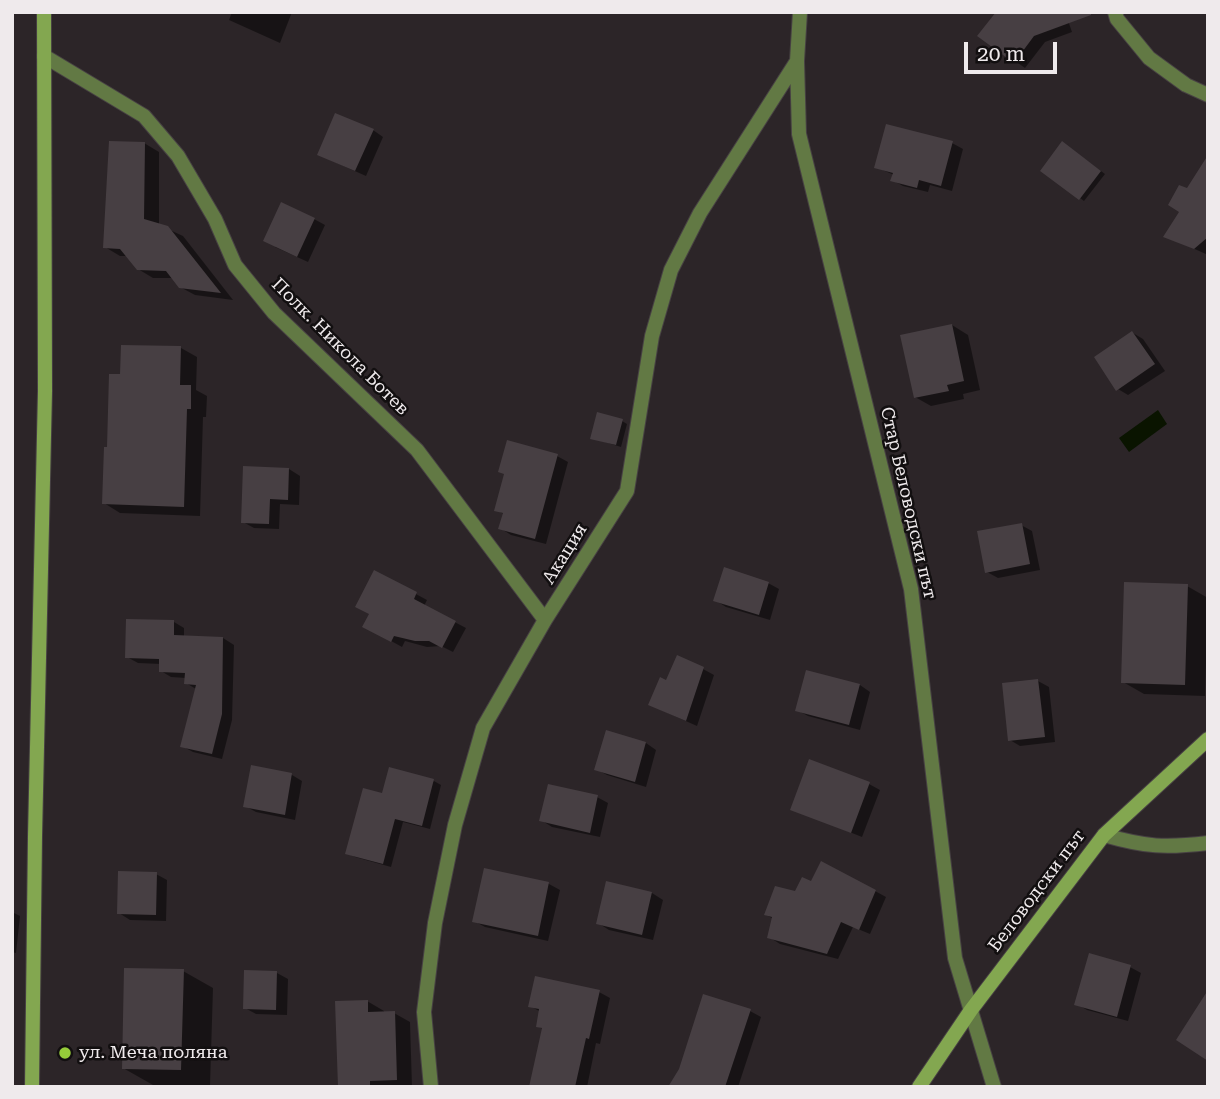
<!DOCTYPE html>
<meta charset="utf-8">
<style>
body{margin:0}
#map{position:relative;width:1220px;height:1099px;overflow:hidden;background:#2c2528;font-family:"Roboto Serif",serif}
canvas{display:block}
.frame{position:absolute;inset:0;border:14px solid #efeaec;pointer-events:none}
.scale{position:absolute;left:964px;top:42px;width:93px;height:32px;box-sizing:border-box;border:4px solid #efeaec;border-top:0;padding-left:9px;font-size:21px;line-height:24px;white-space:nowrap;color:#efeaec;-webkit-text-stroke:5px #120f10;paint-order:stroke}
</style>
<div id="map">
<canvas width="1220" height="1099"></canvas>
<div class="frame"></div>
<div class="scale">20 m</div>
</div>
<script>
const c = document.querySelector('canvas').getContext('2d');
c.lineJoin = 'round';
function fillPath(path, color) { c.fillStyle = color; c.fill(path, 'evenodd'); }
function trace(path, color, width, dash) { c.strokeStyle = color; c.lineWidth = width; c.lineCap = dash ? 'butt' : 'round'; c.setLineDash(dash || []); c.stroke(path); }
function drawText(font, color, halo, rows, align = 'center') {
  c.font = font + ' "Roboto Serif",serif'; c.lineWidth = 5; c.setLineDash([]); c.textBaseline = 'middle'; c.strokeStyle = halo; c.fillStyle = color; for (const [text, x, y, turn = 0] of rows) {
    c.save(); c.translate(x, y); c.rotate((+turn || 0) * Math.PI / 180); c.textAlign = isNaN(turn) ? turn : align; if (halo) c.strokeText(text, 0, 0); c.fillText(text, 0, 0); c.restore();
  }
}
const water = new Path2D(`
 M1158,410L1167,424L1129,452L1119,438Z`);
const shadow = new Path2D(`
 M232,12H292L280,43L229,20Z
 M1065,12L1072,32L1045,42L1025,68L980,36Z
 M373,130L383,137L366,176L330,160Z
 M144,143L159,152V225L183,236L233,300L195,295L180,287L173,278H153L138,269L128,256H120L105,247Z
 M952,143L963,149L952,191L930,185L928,192L903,186L892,180L894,175L876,167Z
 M1067,146L1105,174L1084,201L1080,198Z
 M1208,173V255L1166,236L1182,212L1188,190Z
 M314,219L325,225L308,262L275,247Z
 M952,325L968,335L980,390L963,394L964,399L931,406L915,397Z
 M1133,333L1143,339L1165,371L1128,395L1118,389Z
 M181,348L197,357L196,390L207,396L206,417H203L200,516L120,513L104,503L109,449L122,375Z
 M622,421L627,424L621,447L592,438Z
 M557,456L568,462L546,544L511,535L500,528L504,514L496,510Z
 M245,468L289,469L300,476L299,505L280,504L279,529L254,528L243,522Z
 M1021,525L1032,531L1040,570L998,578L987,572Z
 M375,572L427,600L424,606L466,628L453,652L441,646L427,647L405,641L402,647L364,626L371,614Z
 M768,583L779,589L770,620L726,607L715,600Z
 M1187,586L1208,598L1205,696L1144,694L1123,682Z
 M174,622L184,628V637L223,638L234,645L232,720L222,759L193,752L182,746L196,689L186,683V678L171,677L161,671V664L138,663L127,657Z
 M703,669L714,675L697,726L661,710L667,682Z
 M807,672L860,685L870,692L860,730L808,716L797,710Z
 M1038,681L1049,687L1055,742L1020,746L1010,740Z
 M646,743L656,750L646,787L607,775L596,769Z
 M292,775L302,781L295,820L256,812L245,806Z
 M434,781L441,785L430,829L403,822L391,867L355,857L347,853Z
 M869,784L880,790L862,837L792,809Z
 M597,797L608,803L600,837L552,827L541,820Z
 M486,870L549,884L560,890L548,941L485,927L474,921Z
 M156,874L167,880L166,921L130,920L119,913Z
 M607,883L652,893L663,900L653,940L609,930L598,923Z
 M875,891L886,897L870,934L853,927L838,959L780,944L769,937L774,919L766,915L796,893Z
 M12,912L20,916L16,953L12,952Z
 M1130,967L1141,973L1128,1021L1087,1010L1077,1004Z
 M183,971L213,988L210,1086L153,1085L123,1068Z
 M277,973L288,979L287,1015L256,1014L245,1008Z
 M599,992L610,998L600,1044L596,1043L587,1087H531L544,1030L538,1026L541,1012L530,1006Z
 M367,1001L384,1011V1013H394L410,1022L412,1087H340Z
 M750,1011L761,1017L738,1087H670L681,1070Z`);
const building = new Path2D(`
 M996,12H1091V15L1034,36L1014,63L977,36Z
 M335,113L374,129L355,171L317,155Z
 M886,124L953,141L941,186L919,180L917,188L890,181L893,173L874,168Z
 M109,141L145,142L144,219L168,226L221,293L179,288L166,271L137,270L120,249L103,248Z
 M1062,141L1101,171L1079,200L1040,171Z
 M1208,155V237L1194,249L1163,237L1179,212L1168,205L1179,185L1187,188Z
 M281,202L315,218L297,257L263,241Z
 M952,324L964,381L947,385L949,391L914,398L900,335Z
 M1132,331L1155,364L1116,391L1094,357Z
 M121,345L181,346L180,385H191V409H187L184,507L102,504L104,447H107L109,374H120Z
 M597,412L623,419L616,445L590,439Z
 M507,440L558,454L535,539L498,529L503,513L494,511L504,474L498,472Z
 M243,466L289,468L288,500L270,499L269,524L241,523Z
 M1022,523L1030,564L985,573L977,531Z
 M724,567L769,582L759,615L713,601Z
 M374,570L417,592L414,599L456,621L442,648L429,641H415L394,636L391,642L362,627L369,614L355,607Z
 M1124,582L1188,584L1185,685L1121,683Z
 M126,619L174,620V635L223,637L222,714L212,754L180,747L196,685L184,684L185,673L159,672V659L125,658Z
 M677,655L704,667L686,721L648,705L660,677L666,680Z
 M806,670L860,684L849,725L795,711Z
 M1038,679L1045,737L1008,741L1002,683Z
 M606,730L646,742L635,782L594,770Z
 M809,759L870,782L851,833L790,810Z
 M251,765L292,773L285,815L243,807Z
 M389,767L434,779L422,826L395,819L383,864L345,854L363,788L382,793Z
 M548,784L598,795L590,833L539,821Z
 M821,861L876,890L859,930L841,922L827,954L767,938L772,917L764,915L775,886L795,891L802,877L811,881Z
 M484,868L549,882L538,936L472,922Z
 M118,871L157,872L156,915L117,914Z
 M606,881L652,892L642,935L596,924Z
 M1089,953L1131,965L1117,1017L1074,1005Z
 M124,968L184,969L181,1070L122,1069Z
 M244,970L277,971L276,1010L243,1009Z
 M535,976L600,990L589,1039L586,1038L575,1087H529L542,1028L536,1027L539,1009L528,1007Z
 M1208,990V1061L1176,1040Z
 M703,994L751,1009L725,1087H668L679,1069Z
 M368,1000V1012L395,1011L397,1080L370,1081V1087H338L335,1001Z`);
const street = new Path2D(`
 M800,12L797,61L799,134L911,589L955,958L994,1087
 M1115,12L1117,19L1149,58L1186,85L1208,95
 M44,56L144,116L178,156L215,219L235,265L274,313L417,450L545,620
 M1104,835C1146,847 1165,848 1208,843
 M431,1087L424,1012L435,923L455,825L483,728L545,620L627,491L652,336L671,270L700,213L797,61`);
const secondary = new Path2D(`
 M32,1087L35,836L45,391L44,12
 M919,1087L971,1010L1104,835L1208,739`);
const markers = [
 [65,1053,7,"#96cc3a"]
];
const streetNames = [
 ["Полк. Никола Ботев",340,347,45],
 ["Стар Беловодски път",908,503,77],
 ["Акация",565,554,-58],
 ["Беловодски път",1037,891,-53]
];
const poiNames = [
 ["ул. Меча поляна",79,1053]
];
fillPath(water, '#0a1400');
fillPath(shadow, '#0007');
fillPath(building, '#473f43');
trace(street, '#474143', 16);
trace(secondary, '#474143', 16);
trace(street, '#627944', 14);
trace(secondary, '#83a750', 14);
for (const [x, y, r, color] of markers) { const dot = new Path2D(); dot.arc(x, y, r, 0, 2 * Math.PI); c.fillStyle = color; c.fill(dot); trace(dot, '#120f10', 2.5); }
drawText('18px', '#efeaec', '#120f10', streetNames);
drawText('18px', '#efeaec', '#120f10', poiNames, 'left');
</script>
